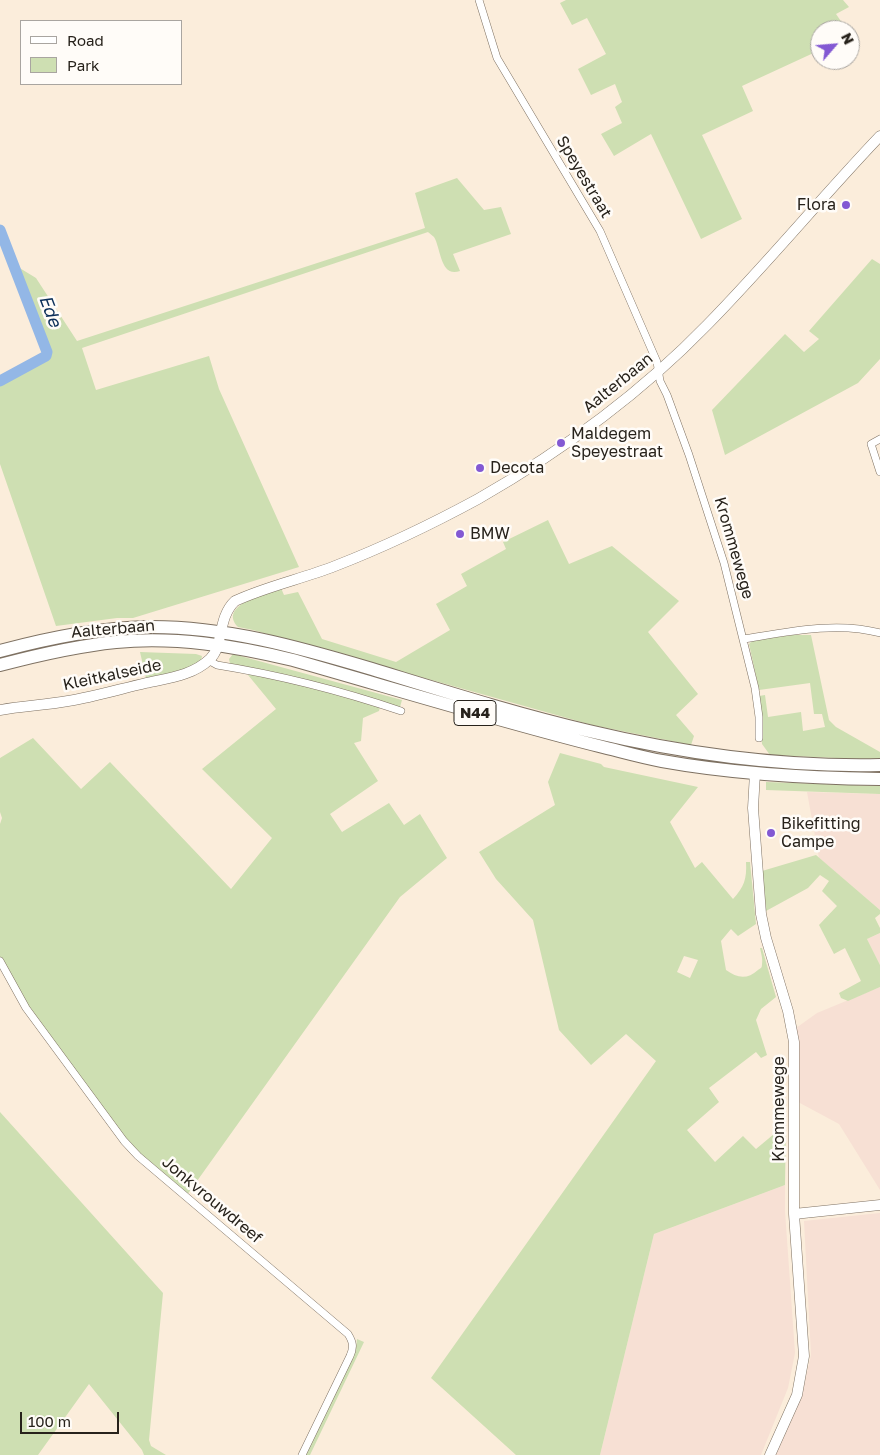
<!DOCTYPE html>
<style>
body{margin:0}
#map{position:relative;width:880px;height:1455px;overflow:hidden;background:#fbeddb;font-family:"Golos Text",sans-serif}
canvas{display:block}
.legend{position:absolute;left:20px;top:20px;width:162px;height:65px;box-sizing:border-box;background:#fffcf8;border:1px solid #a9a5a0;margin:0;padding:6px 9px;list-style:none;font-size:15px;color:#27221b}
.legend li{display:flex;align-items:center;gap:10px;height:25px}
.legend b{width:25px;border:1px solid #a9a5a0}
.north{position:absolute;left:810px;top:20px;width:50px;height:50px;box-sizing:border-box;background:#fffcf8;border:1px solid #a9a5a0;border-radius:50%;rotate:63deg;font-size:14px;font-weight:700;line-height:20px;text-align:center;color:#27221b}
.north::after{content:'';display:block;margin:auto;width:18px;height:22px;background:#8359d3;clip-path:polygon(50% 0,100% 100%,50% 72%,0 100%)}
.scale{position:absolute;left:20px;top:1412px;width:99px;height:22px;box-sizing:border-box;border:2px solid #27221b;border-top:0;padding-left:6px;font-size:15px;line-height:18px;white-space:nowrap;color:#27221b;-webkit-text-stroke:4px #fffcf8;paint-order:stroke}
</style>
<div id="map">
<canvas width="880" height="1455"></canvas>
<ul class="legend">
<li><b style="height:6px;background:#fff"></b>Road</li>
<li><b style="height:14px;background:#cedfb2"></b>Park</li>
</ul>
<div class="north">N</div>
<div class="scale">100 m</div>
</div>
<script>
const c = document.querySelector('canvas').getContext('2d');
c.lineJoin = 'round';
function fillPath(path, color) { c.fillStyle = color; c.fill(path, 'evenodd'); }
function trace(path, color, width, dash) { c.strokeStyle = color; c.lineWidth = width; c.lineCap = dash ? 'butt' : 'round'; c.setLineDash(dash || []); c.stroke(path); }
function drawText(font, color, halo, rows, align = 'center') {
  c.font = font + ' "Golos Text",sans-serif'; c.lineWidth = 5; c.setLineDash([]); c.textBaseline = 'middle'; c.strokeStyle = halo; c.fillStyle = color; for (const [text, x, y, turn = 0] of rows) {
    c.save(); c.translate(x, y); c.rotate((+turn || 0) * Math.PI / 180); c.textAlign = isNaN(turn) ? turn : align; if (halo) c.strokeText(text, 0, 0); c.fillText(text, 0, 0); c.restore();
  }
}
const industrial = new Path2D(`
 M807,792L880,794V910L819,858Z
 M880,933V965L867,939Z
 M880,987V1190L839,1124L798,1102L796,1028L817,1013Z
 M785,1185V1211L795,1353L788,1388L761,1455H600L654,1234Z
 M880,1213V1455H775L802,1394L811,1355L804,1221Z`);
const green = new Path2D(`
 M566,0H843L849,7L836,14L847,30H820V50L742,86L753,111L702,135L742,219L701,239L651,134L614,156L601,134L622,123L615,107L622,102L615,84L591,95L578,69L606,54L587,18L572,25L560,3Z
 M457,178L484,210L501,207L511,234L453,254L460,271C440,278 441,248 434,237C433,236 429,233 428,232L82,348L96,390L209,356L219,389L299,567L133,618H117L56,626L0,464V377L44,353L22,300L28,298L15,267H18L36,278L77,341L425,228L415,193Z
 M872,259L880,264V359L858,383L725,455L712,410L785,334L804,352L819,339L809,331Z
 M548,520L569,564L612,546L679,601L648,632L698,694L676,715L694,736L691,745L592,725L253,630L238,627C217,605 268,593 281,588L284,595L298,592L322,639L396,662L450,630L436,604L467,586L461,574L506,549L503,542Z
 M793,635H811L829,720L836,727L880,752V760L770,755L762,744L759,696L765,695L768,717L801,712L803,731L825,727L822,714H814L810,683L759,690L749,644L753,640Z
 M140,652L196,654L202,656L201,661L182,672L146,678Z
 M233,654L402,700L400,707L381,703L379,711L363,718L361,741L354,743L378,781L330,814L342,832L389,803L404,825L420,814L447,858L400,897L187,1195L126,1141L19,993L0,957V824L2,818L0,812V758L33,738L81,789L110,762L231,889L272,838L202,769L276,709L248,675L249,668L230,664L229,659Z
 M560,753L601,764L604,767L698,787L670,822L695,868L702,862L733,899C744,887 747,879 746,862H750L756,924L738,936L731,929L721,941L726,970C737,978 747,980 758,970C761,968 762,968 762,964C763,959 761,953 760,948H762L776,997L761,1009L756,1020L767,1055L761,1058L756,1052L709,1088L719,1102L687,1130L715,1162L743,1136L756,1149L786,1124L785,1185L654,1234L600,1455H516L431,1378L656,1061L626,1034L591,1065L559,1030L533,920L496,879L479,852L555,805L548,782ZM684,956L698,960L690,978L677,972Z
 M766,782L880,786V794L766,790Z
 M816,855L880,910V914L875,918L880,928V933L867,939L880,965V987L848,1001L841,998L839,993L861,981L845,948L834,954L819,925L837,906L822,891L829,881L820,875L808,888L766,911L762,871Z
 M0,1112L163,1293L149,1440L151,1446L166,1455H144L142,1450L89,1384L38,1455H0Z
 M357,1339L364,1342L310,1455H305L356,1348Z`);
const river = new Path2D(`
 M0,230L47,352L46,356L0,381`);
const street = new Path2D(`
 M479,0L497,58L600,231L657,362L660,381L667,395L689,455L724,563L755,688L759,717V738
 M880,439L871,444L880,472
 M744,639C787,632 837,621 880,633
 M208,660L217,665C279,675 342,691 401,711
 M0,961L26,1008L124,1141L138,1156L348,1334C353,1342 354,1347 350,1356L302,1455`);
const secondary = new Path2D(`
 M0,710C22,706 46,705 68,701C94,697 120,689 146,683C168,678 192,676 210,659C224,646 217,618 235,601C267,586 302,579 335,566C384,547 432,524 478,499C562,451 640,394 707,325C767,264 821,198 880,136
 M755,773L753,808L761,914L766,938L788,1011L794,1042V1214L804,1356L797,1395L770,1455
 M794,1214L880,1205`);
const highway = new Path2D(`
 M0,651C48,638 97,628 147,627C224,626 298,647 372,669C444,691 516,714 589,731C685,754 782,767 880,765
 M0,665C38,655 76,646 116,642C175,636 235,646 293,660C395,689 496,720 599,746C620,751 640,757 662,761C734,774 807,778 880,779`);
const markers = [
 [846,205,5,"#8359d3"],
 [561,443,5,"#8359d3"],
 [480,468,5,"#8359d3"],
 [460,534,5,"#8359d3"],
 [771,833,5,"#8359d3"]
];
const shields = [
 [475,713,42]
];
const shieldNames = [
 ["N44",475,713]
];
const streetNames = [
 ["Speyestraat",584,177,59],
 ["Aalterbaan",618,383,-39],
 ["Krommewege",734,548,74],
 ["Aalterbaan",113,629,-5],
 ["Kleitkalseide",112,675,-12],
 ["Krommewege",779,1109,-90],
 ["Jonkvrouwdreef",212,1200,40]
];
const poiNames = [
 ["Flora",836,205,"right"],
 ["Maldegem",571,434],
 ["Speyestraat",571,452],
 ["Decota",490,468],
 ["BMW",470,534],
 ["Bikefitting",781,824],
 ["Campe",781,842]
];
const waterNames = [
 ["Ede",50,311,69]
];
fillPath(industrial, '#f7e0d4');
fillPath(green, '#cedfb2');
trace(river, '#93b7e6', 11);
trace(street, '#7e7162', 8);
trace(secondary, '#7e7162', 11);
trace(highway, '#7e7162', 14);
trace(street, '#fff', 7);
trace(secondary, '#fff', 10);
trace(highway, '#fff', 12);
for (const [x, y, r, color] of markers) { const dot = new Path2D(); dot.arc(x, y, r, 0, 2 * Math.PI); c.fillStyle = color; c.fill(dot); trace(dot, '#fffcf8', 2); }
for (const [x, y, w] of shields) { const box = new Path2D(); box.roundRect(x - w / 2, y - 12.5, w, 25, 4); c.fillStyle = '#fffcf8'; c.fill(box); trace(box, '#27221b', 1); }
drawText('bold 15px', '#27221b', null, shieldNames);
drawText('16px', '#27221b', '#fffcf8', streetNames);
drawText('16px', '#27221b', '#fffcf8', poiNames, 'left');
drawText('italic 18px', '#0b2f59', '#fffcf8', waterNames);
</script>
